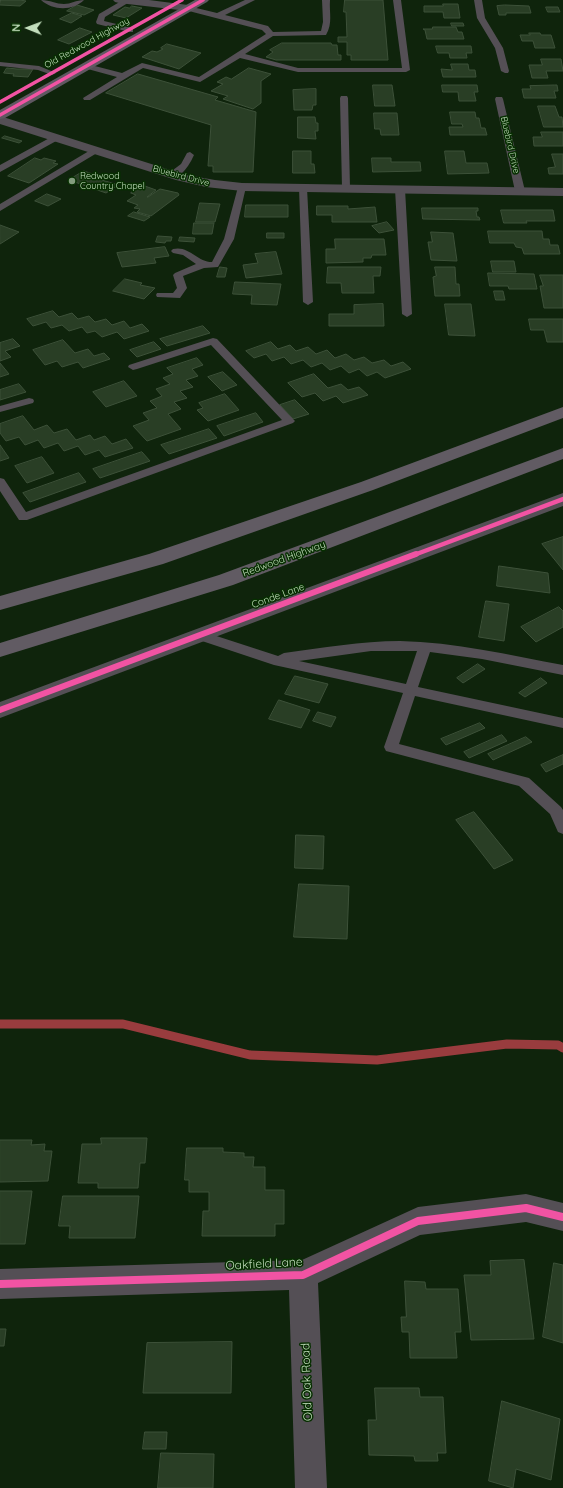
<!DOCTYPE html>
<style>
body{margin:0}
#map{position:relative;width:563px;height:1488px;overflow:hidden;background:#0f240c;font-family:Quicksand,sans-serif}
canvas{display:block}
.north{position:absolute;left:8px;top:8px;width:40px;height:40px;-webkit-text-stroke:3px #072f01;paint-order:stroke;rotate:271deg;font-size:11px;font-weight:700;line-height:16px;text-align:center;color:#c2ddbc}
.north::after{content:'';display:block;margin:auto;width:14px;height:18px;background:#c2ddbc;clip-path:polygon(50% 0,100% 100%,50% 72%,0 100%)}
</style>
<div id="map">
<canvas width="563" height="1488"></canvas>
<div class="north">N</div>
</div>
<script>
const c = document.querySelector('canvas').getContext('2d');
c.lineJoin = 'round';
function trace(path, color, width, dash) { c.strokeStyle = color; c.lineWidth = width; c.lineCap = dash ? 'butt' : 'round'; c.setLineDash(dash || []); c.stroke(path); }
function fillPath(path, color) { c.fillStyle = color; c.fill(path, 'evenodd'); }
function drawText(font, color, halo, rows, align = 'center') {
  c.font = font + ' Quicksand,sans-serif'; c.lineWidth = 3; c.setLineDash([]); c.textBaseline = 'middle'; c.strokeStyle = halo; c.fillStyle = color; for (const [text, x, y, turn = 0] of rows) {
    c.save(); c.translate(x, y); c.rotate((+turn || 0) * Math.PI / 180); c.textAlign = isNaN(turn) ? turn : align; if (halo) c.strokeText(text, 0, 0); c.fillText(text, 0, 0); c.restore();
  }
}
const stream = new Path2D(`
 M0,1024H123L250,1055L377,1060L507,1044L558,1045L563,1048`);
const building = new Path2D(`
 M1,0H20L26,1L20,6L0,5Z
 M345,0H383L388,60H351V55H347V42H338V37H347L346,12H344Z
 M443,4H458L460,18H444L443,12H424V6H443Z
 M77,5L94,10L84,15L67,11Z
 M505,5L529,6L531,13H506V15H499L497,6Z
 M132,6L142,8L126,18L113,15L125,7L129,8Z
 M546,7H558L560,12H548Z
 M72,13L82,16L71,23L60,19Z
 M451,23H463L464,26H452Z
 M433,27H456L458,32H462L464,39H427L425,30L423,29H432Z
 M80,28L92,32L69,44L58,40Z
 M529,33H540L541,35H551L555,48H535L533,41H522L520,35H530Z
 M282,43H331L332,45H337L338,55H341V60H276L266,57L273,52L270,50Z
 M167,44L201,53L179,69L142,57L152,51L157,52L163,49L161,48Z
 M436,46H471L472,53H466L467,58H450L449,53H438Z
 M541,59H561L563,71H546L548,78H532L529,65H542Z
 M451,64H468L469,70H475L476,77H443L441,69L452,70Z
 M7,68L17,69H33L28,77L13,76L14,74L4,73Z
 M249,68L271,74L261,81V103L253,109L223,99L228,96L211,91L223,84L217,82L226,77L231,79Z
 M138,74L218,97L215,100L256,112L253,172H213V166H208L211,125L106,93Z
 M373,85H392L395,106H375Z
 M442,85H477L478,92H474L476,101H459L458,92H443Z
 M555,85H557L558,91H554L556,98H524L522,89H531L530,86Z
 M316,89V105H313L312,110H294L293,90Z
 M538,106H555L559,117H562L563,127H544Z
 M450,112H475L476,118H479L481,128H485L487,135H450L449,127H463L462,124H452Z
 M374,113H397L399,135H381L380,129H375Z
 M298,117H315L316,123H318V131H315L316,139L298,138Z
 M541,132H563V146H534L533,137H542Z
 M5,136L22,141L19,143L2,138Z
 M293,151H311V164H314L315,173H293Z
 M445,151H464L466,163H487L489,173L448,174Z
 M552,154H563V174H549L548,168L555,167Z
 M35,158L41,160L44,158L56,161L53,163L58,164L29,183L8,176Z
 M372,158H391V162H420L421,171L373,172Z
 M84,171L98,176L96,178L118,185L106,193L69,180Z
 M142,185L156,190L147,197H148L160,189L178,193L179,195L151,216L137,212L140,209L134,208L138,205L127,201L136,195L131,193Z
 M47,194L61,199L48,206L35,201Z
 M200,203L220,204L215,222H196Z
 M246,205H288V217H245Z
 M317,206H348V209L375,207L377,222H332V215H317Z
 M422,208H478V211H476L477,217H479L480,220L423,219Z
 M501,210H553L555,221H526L527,223H504Z
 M134,212L150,217L144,221L128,216Z
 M387,222L394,230L379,233L372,226Z
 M194,223H214L212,234H193Z
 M0,225L19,232L0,244Z
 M488,231H542L543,239H549L550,245H558L560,254H524L522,248L516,247L514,243H490Z
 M431,232L453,233L457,261L431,260L428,242H432Z
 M267,233H284V238H267Z
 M158,236L172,237L171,241H166L165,243L156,242Z
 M180,237L195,238L194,242L179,241Z
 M335,239H384L386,255H372L371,258H363V262L326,263V249H335Z
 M165,247L169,256L154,258L156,263L122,267L117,253Z
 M276,252L282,274L246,278L243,265L258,263L255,254Z
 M491,261H514L516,272H493Z
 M220,267L227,268L225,277H217Z
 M328,267H381L380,276H373L374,293H342L341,283H327Z
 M435,267H455L456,284H459L460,296H435L433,277L436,276Z
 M488,273L534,274L537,289H509L508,286H490Z
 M540,275H563V308H544L540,286H543Z
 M125,279L142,283L140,285L155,288L144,299L113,291Z
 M235,282L281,284L277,305L251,304L252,295L233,294Z
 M494,291H503L505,300H496Z
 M383,304L384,326H329V314H354V305Z
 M445,304H471L475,336L449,335Z
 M53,311L59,317L72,313L78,319L89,316L95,322L106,319L112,325L124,321L130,328L142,324L149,331L124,339L117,332L102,337L95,331L87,333L82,327L69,331L62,325L51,328L46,322L33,326L27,319Z
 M529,319H563V342H547L544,330H531Z
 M203,326L210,333L167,346L160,339Z
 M13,339L20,346L5,351L11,357L0,361V343Z
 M63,340L75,353L88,349L94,356L104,353L110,359L83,368L78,362L62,367L57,361L45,365L33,350Z
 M154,342L161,349L137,357L130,350Z
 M271,342L278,349L290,345L296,351L308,347L316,354L327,350L335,358L346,354L354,360L364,357L372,363L384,360L391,366L403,362L411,369L385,378L377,372L367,376L359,369L349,373L341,366L330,370L322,363L311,367L303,360L291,364L284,357L272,361L266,354L254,358L246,351Z
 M197,358L203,365L192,369L198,376L186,380L193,387L180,391L187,398L174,402L181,409L168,414L181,429L147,441L133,426L149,420L143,413L157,408L150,401L162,396L156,389L170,384L163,378L173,374L167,368Z
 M0,363L9,374L0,377Z
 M223,372L237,385L222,391L208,377Z
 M314,374L328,388L341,384L348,390L359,387L368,395L343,403L336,396L323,401L315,393L302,397L288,383Z
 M124,381L137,396L106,407L93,392Z
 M19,384L26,392L0,400V390Z
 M225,394L239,410L208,421L197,410L203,408L199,403Z
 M295,400L309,414L293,419L280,405Z
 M256,413L263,422L224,436L217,426Z
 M23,416L34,430L47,425L54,433L67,429L76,440L90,435L94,440L105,436L112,444L126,439L133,448L105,457L99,450L85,455L78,446L64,451L58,443L44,448L38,440L25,445L19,437L6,441L0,433V424Z
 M209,429L217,438L169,454L161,445Z
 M0,445L9,458L0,461Z
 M142,452L150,461L100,478L93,469Z
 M42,457L54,473L27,483L15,466Z
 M79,473L86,482L30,502L23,493Z
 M563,537V570L542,544Z
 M499,566L548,573L550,593L497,586Z
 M486,601L509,604L504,641L479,637Z
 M559,607L563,611V627L536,642L521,627Z
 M478,664L485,669L463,683L457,678Z
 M295,676L328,684L319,703L285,694Z
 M541,678L547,683L525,697L519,693Z
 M279,700L310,710L301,728L269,719Z
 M318,712L336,717L331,727L313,721Z
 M480,723L485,728L446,745L441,739Z
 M502,735L507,741L469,758L464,752Z
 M526,737L532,742L493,760L488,754Z
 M563,755V764L546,772L541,765Z
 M474,812L513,860L494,869L456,820Z
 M296,835L324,836L323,869L295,868Z
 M299,884L349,886L347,939L294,937Z
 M101,1138H147L145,1163H140L138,1188H98V1183H78L82,1144H101Z
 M0,1140H32L31,1145L45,1144L44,1151H52L48,1181L0,1182Z
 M187,1148H223V1152L244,1153V1157H254L253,1167H265V1190H284V1224H275V1236H202L203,1211H209V1192H189V1180H185Z
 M0,1191H32L25,1244H0Z
 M63,1196H139L135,1238H69L70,1226H59Z
 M524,1260L534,1339L471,1340L464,1275H491L490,1261Z
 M554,1263L563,1265V1343L543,1337Z
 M405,1281L425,1282L426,1289H458L461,1332H455L457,1358H410L409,1332H402L401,1317H406Z
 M0,1329H6L4,1346H0Z
 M232,1342L231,1393H143L147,1343Z
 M375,1388H419L420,1397H443L446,1453H437L438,1461H415L414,1456L369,1455L368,1420H376Z
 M502,1401L560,1419L551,1480L516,1469L513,1488L489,1481Z
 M145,1432H167L166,1449H143Z
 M161,1453L214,1454L213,1488H158Z`);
const service = new Path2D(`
 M41,0C50,0 56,4 64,4C71,4 76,0 84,0C73,11 53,11 41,0Z
 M123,0L131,1L105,17L104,21L133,28V32H130L97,24L96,22L99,14Z
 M245,0H255L225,15L268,26L273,32L321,31L323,22L322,0H330C329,13 333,23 326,35L273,36L245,54L298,68H402L393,0H401L410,70L406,72H298L240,58L200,82L143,68L90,100H84L83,98L117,77L84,68L83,66L87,64L122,73L142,63L199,77L266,34L262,30L185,10L184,8L188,6L217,13Z
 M474,0H482L485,18L503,48L509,71L508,73H505L501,71L495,48L477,18Z
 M0,62L39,66L56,73L52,75L38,70L0,66Z
 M341,96H347L348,98L350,188L346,191L342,188L340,98Z
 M496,97H502L503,99L525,191L523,193L520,194L515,191L495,99Z
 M55,135L59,138L58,140L0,172V165Z
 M94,148L98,151L97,153L0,211V204Z
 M190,152L194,155C190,164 181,180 169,177L168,175L169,173L181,164L187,153Z
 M242,184L246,187L234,239L218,267L204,268L183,276L187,288L180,298L157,297L156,295L157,293H173L177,288L173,275L175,273L196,264L183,255L173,253L171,251L173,249C189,245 197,262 212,262L224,239L238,187Z
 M303,185L307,188L313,302L308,305L303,302L299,188Z
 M400,186L405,189L412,314L407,317L402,314L395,189Z
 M213,338L217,339L293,419L295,421L293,423L27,520H19L0,491V478L4,479L26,512L282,420L211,345L137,369L133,370L128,367L129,365Z
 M29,398L33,399L34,401L33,403L0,412V406Z
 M198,630L278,656L284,653C322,648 361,641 400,641C455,642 509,655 563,665V675L482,659L430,652L418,687L563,718V728L415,696L399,744L529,778L561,807L563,810V834L558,832L550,814L519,786L386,751L384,747L403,693L274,665L193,638L191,635L193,632ZM371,651H417L406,684L299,661Z`);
const minor = new Path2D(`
 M113,0H149L188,5L192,6L194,8L192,10L188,11L119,3L115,2Z
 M0,116L186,175L215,180L242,183L563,188V196L242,191L206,187L176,180L0,124Z
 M526,1194L563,1203V1231L526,1222L420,1235L318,1283L327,1488H295L289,1290L0,1299V1269L302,1260L418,1207Z`);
const tertiary = new Path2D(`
 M563,493V506L0,718V702Z`);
const secondary = new Path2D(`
 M195,0H209L207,2L5,118L0,119V110Z`);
const motorway = new Path2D(`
 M563,407V418L373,490L163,564L0,610V596L149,554L361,482Z
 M563,448V459L233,585L0,657V643L219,575Z`);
const cyclewayFar3 = new Path2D(`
 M0,102L182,0
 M0,115L203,0`);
const cyclewayFar2 = new Path2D(`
 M414,555L563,499`);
const cyclewayFar1 = new Path2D(`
 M0,710L416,554`);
const cycleway = new Path2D(`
 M0,1284L303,1275L418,1221L526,1208L563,1217`);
const markers = [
 [72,181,4,"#839c7e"]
];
const farStreetnames = [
 ["Old Redwood Highway",87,43,-29],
 ["Bluebird Drive",510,145,77],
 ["Bluebird Drive",181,176,15]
];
const farPoinames = [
 ["Redwood",80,176],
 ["Country Chapel",80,186]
];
const streetNames = [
 ["Redwood Highway",284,559,-20],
 ["Conde Lane",278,596,-20]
];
const nearStreetnames = [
 ["Oakfield Lane",264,1264,-3],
 ["Old Oak Road",307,1382,-92]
];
trace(stream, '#993c3e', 9);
fillPath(building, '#293e25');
trace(building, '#3d5139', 1);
fillPath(service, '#544f55');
fillPath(minor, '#544f55');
fillPath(tertiary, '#544f55');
fillPath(secondary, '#5f5861');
fillPath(motorway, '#615b63');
trace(cyclewayFar3, '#f153a3', 3.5);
trace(cyclewayFar2, '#f153a3', 4.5);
trace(cyclewayFar1, '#f153a3', 6);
trace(cycleway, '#f153a3', 8);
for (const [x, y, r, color] of markers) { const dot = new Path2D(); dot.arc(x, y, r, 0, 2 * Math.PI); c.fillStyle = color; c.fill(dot); trace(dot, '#072f01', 1.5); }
drawText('9px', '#c2ddbc', '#072f01', farStreetnames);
drawText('9px', '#c2ddbc', '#072f01', farPoinames, 'left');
drawText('10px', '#c2ddbc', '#072f01', streetNames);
drawText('12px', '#c2ddbc', '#072f01', nearStreetnames);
</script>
